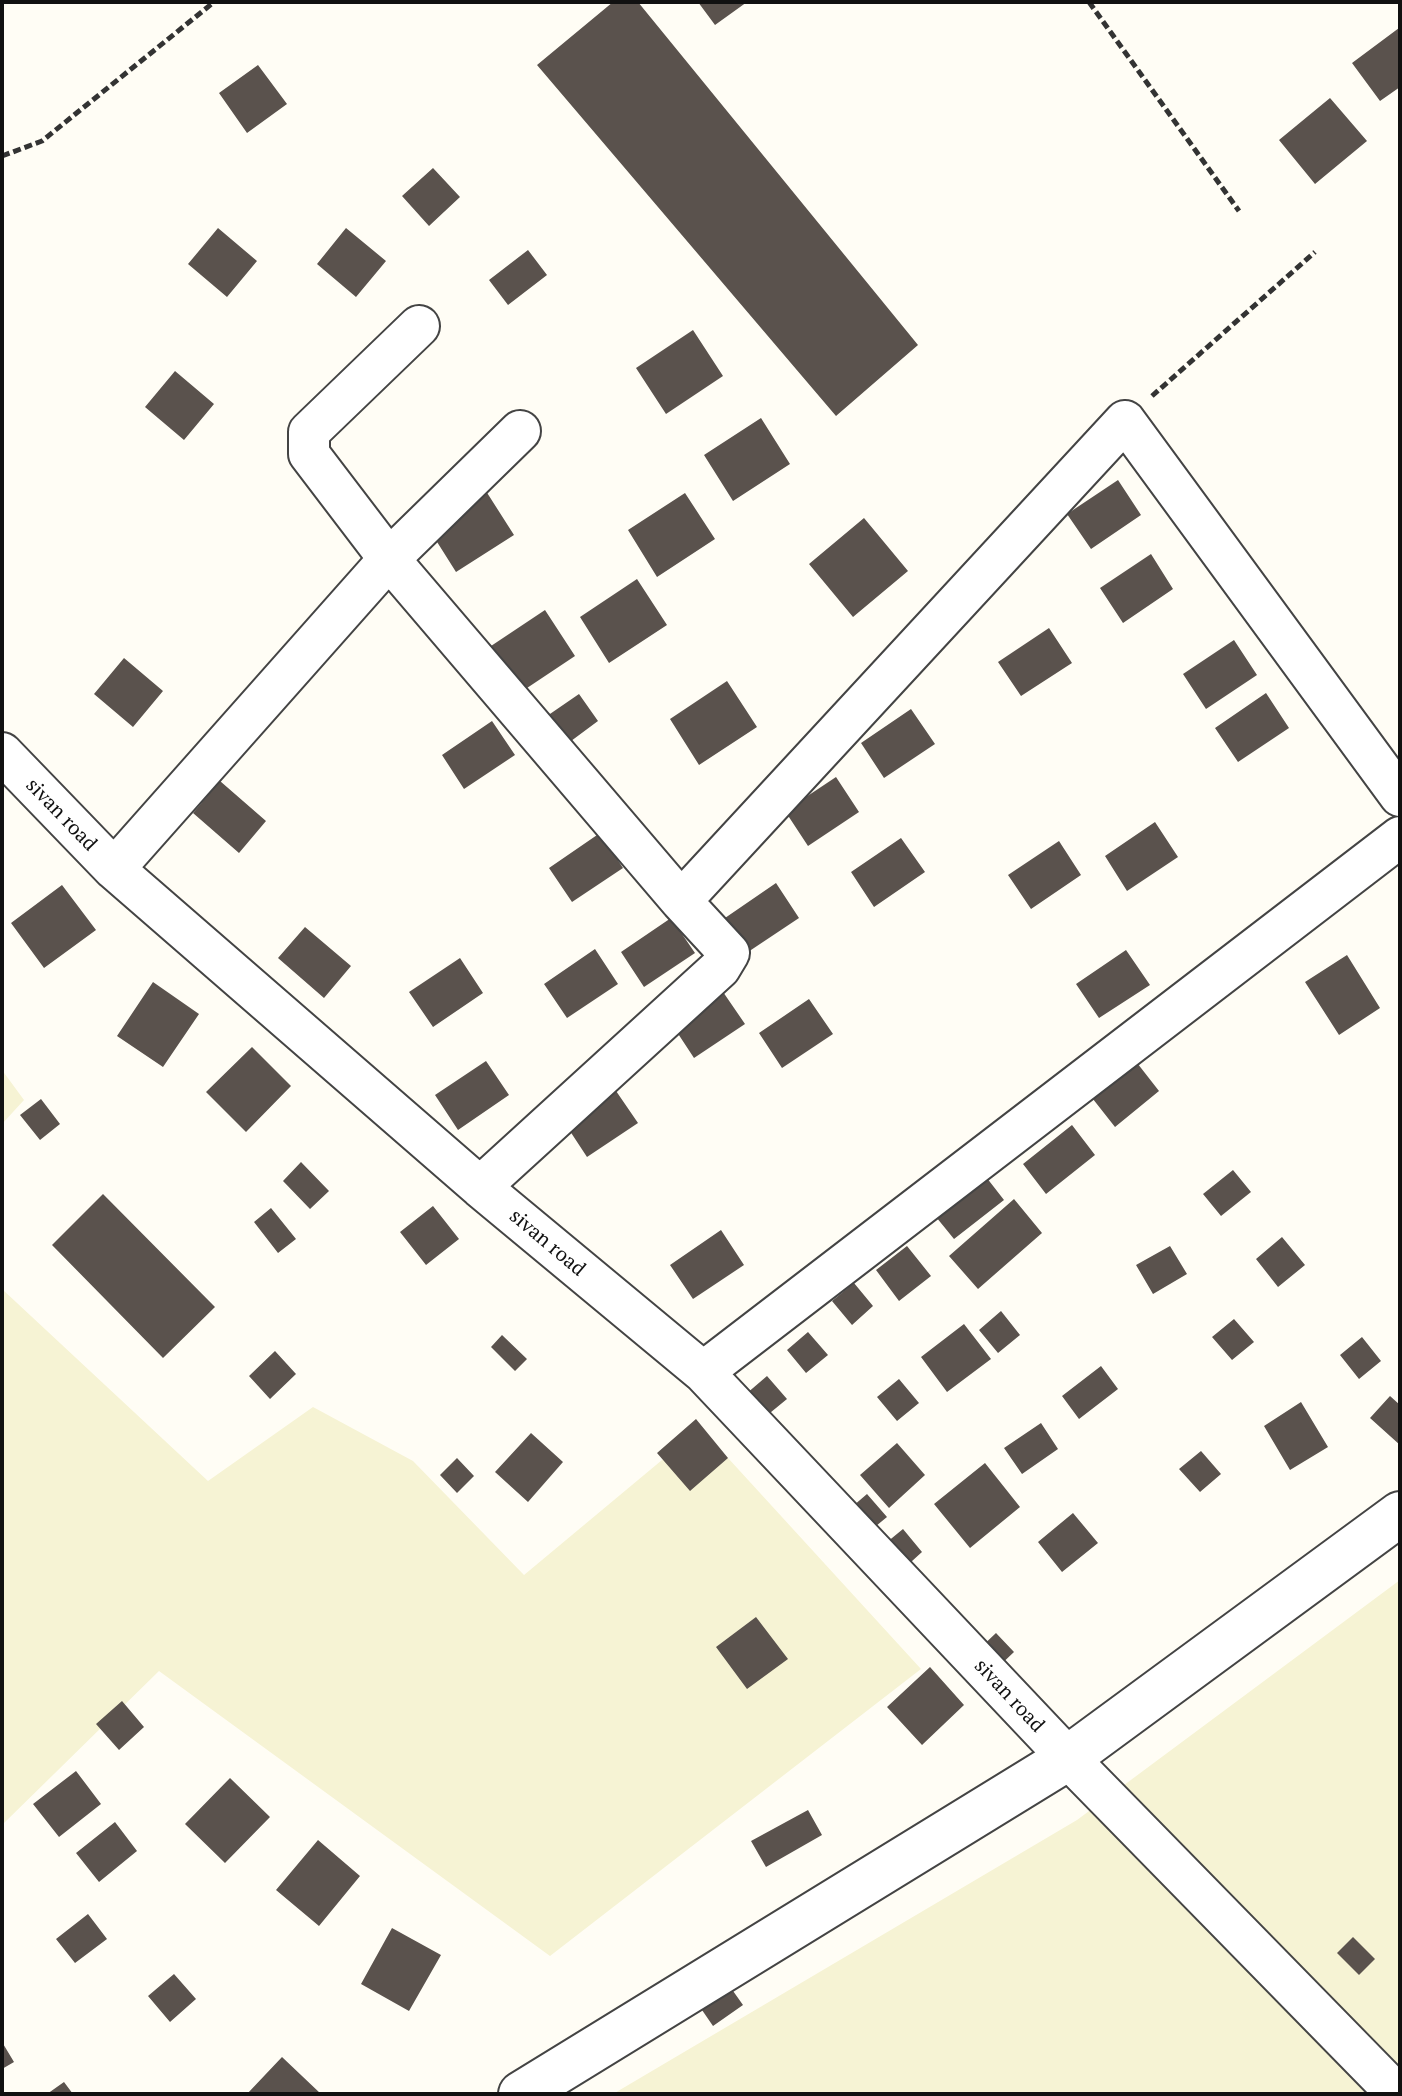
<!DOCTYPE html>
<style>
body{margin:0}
#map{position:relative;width:1402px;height:2096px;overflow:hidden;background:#fffdf5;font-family:"PT Serif",serif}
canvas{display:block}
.frame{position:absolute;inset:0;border:4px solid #111;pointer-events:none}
</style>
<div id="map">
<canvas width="1402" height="2096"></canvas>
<div class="frame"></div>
</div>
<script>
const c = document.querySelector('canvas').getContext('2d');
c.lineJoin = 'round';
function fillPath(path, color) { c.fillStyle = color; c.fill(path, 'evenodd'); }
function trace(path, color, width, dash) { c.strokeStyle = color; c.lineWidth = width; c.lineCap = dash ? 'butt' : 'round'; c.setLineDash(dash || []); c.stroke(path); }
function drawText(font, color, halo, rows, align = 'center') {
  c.font = font + ' "PT Serif",serif'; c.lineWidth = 8; c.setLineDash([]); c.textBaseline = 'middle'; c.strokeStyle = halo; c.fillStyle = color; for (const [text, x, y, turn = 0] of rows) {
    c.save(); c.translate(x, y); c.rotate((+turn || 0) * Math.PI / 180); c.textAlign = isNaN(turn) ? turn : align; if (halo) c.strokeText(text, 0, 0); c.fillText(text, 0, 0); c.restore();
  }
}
const farmland = new Path2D(`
 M2,1070L24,1100L2,1124Z
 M2,1289L208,1481L313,1407L413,1461L524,1575L698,1430L728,1458L921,1669L550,1956L159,1671L2,1825Z
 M1400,1580V2094H613L1077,1820Z`);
const building = new Path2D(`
 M613,2H638L918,345L836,416L537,65Z
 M698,2H747L715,25Z
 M1399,28L1400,87L1380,101L1352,63Z
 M258,65L287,104L247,133L219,93Z
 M1330,98L1367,141L1315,184L1279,140Z
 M433,168L460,197L429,226L402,196Z
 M218,228L257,261L227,297L188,264Z
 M346,228L386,261L356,297L317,264Z
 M528,250L547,275L508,305L489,280Z
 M693,330L723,376L666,414L636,368Z
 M175,371L214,404L184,440L145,407Z
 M761,418L790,464L733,501L704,455Z
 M1118,480L1141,515L1091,549L1067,514Z
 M484,488L514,535L456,572L427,526Z
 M685,493L715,539L657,577L628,530Z
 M864,518L908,571L853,617L809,564Z
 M1151,554L1173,589L1123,623L1100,588Z
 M637,579L667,625L609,663L580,617Z
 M545,610L575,656L518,694L488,648Z
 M1049,628L1072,663L1021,696L998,662Z
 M1234,640L1257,675L1206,709L1183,674Z
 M124,658L163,691L133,727L94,694Z
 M727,681L757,727L699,765L670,719Z
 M1266,693L1289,728L1238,762L1215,728Z
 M579,694L598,721L567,744L547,716Z
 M911,709L935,744L884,778L861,743Z
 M492,721L515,755L464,789L442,755Z
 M836,777L859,812L808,846L785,811Z
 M220,781L266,821L239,853L193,813Z
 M1155,822L1178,857L1127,891L1105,856Z
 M600,833L623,868L572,902L549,868Z
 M901,838L925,872L874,907L851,872Z
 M1059,841L1081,875L1031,909L1008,875Z
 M776,883L799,918L748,952L725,918Z
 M62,885L96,930L44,968L11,923Z
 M671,918L695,953L644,987L621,952Z
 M305,927L351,966L324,998L278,958Z
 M595,949L618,984L567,1018L544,984Z
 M1126,950L1150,985L1099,1018L1076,984Z
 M1347,955L1380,1008L1339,1035L1305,982Z
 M460,958L483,993L433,1027L409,992Z
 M153,982L199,1014L163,1067L117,1036Z
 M721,989L745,1024L694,1058L671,1023Z
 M809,999L833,1034L782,1068L759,1033Z
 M252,1047L291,1086L246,1132L206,1092Z
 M1134,1059L1159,1091L1115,1127L1089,1094Z
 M486,1061L509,1095L458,1130L435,1095Z
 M614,1088L638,1123L587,1157L564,1122Z
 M41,1099L60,1124L40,1140L20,1115Z
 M1072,1125L1095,1155L1046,1194L1023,1164Z
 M301,1162L329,1191L310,1209L283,1181Z
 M1233,1170L1251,1192L1221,1216L1203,1194Z
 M983,1173L1004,1200L954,1239L932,1212Z
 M103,1194L215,1307L163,1358L52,1245Z
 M1014,1199L1042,1233L978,1289L949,1256Z
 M433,1206L459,1239L426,1265L400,1232Z
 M271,1208L296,1239L278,1253L254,1222Z
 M721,1230L744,1265L693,1299L670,1265Z
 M1282,1237L1305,1265L1278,1287L1256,1259Z
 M907,1246L931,1276L899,1301L876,1270Z
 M1170,1246L1187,1274L1153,1294L1136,1265Z
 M854,1283L873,1306L852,1325L832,1301Z
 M1001,1311L1020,1335L998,1353L979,1330Z
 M1234,1319L1254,1342L1232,1360L1212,1337Z
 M964,1324L991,1359L947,1392L921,1357Z
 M808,1332L828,1355L806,1373L787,1350Z
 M502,1335L527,1359L515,1371L491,1347Z
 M1362,1337L1381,1361L1359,1379L1340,1355Z
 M275,1351L296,1374L270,1399L249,1376Z
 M1101,1366L1118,1389L1079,1419L1062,1396Z
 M767,1376L787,1399L765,1417L746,1394Z
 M899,1379L919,1403L897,1421L877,1397Z
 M1390,1396L1400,1405V1445L1370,1418Z
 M1301,1402L1328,1447L1290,1470L1264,1426Z
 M696,1419L728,1458L690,1491L657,1453Z
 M1041,1423L1058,1449L1022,1474L1004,1448Z
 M531,1433L563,1462L528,1502L495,1472Z
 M897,1443L925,1475L889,1508L860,1475Z
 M1201,1451L1221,1474L1200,1492L1179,1469Z
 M457,1458L474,1476L457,1493L440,1475Z
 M985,1463L1020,1507L970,1548L934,1504Z
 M867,1494L887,1517L865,1535L846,1512Z
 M1073,1513L1098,1543L1062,1572L1038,1542Z
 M903,1529L922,1552L901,1571L881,1547Z
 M756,1617L788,1659L747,1689L716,1647Z
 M996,1633L1014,1652L995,1670L977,1651Z
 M930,1667L964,1705L922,1745L887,1707Z
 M122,1701L144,1727L119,1750L96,1724Z
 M76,1771L101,1804L59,1837L33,1804Z
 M230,1778L270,1817L225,1863L185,1824Z
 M808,1810L822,1835L766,1867L751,1841Z
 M115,1822L137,1851L99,1882L76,1853Z
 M318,1840L360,1876L319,1926L276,1890Z
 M88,1914L107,1939L75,1963L56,1939Z
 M392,1928L441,1955L409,2011L361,1984Z
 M1353,1937L1375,1959L1359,1975L1337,1953Z
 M174,1974L196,1999L170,2022L148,1996Z
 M721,1974L743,2005L713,2026L691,1994Z
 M2,2042L14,2062L2,2069Z
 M282,2057L321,2094H247Z
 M64,2082L73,2094H47Z`);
const path = new Path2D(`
 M1089,2L1239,211
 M2,156L42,141L214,2
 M1152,396L1315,252`);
const minor = new Path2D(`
 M419,326L309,432V454L389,559L520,431
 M2,753L114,869L480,1187L703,1372L1068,1758L1397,2094
 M114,869L389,559L681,901L729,953L720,968L480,1187
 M681,901L1125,421L1400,796
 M703,1372L1400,837`);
const tertiary = new Path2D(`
 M521,2094L1068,1758L1400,1514`);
const streetNames = [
 ["sivan road",61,815,46],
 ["sivan road",547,1243,40],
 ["sivan road",1009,1696,47]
];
fillPath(farmland, '#f6f3d4');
fillPath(building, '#5a524d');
trace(minor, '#444', 44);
trace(tertiary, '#444', 48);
trace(path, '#333', 5, [8, 4]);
trace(minor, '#fff', 40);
trace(tertiary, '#fff', 44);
drawText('20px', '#111', '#fff', streetNames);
</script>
